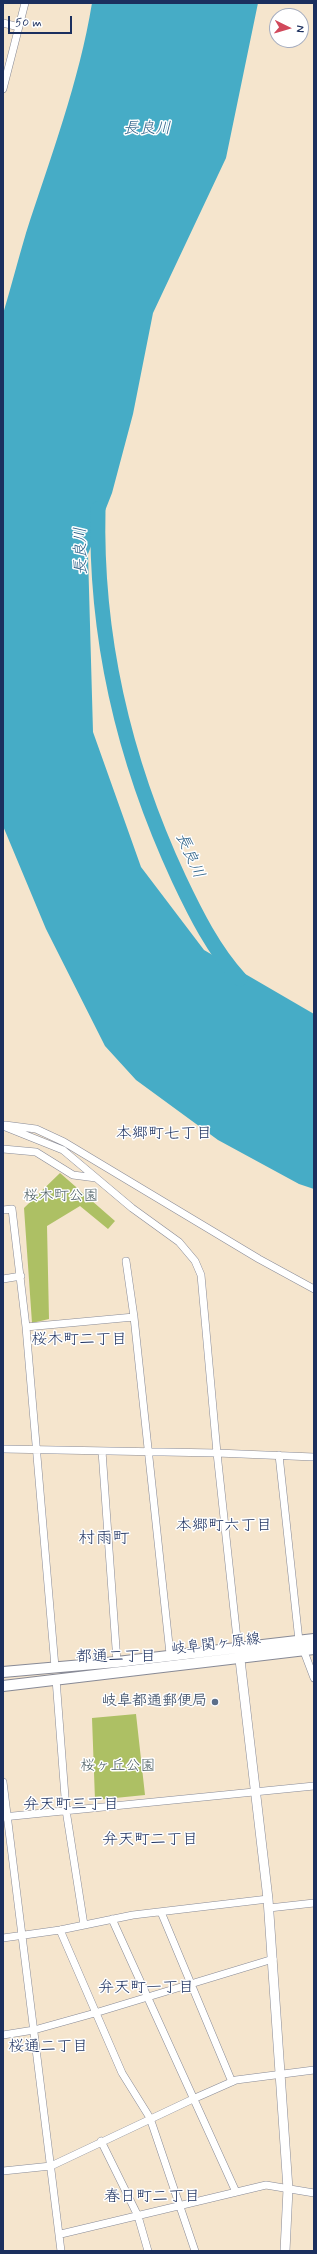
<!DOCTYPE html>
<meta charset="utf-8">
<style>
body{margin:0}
#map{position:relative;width:317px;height:2254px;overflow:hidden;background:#f5e5cd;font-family:Mynerve,sans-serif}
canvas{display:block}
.frame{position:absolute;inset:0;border:4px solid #1b2f5e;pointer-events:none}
.north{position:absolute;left:269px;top:8px;width:40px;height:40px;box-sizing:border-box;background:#fff;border:1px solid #a4acbf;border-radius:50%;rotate:95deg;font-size:11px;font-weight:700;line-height:16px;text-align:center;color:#1b2f5e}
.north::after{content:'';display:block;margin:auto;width:14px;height:18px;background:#d1495b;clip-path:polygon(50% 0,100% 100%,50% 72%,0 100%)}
.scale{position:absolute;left:8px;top:16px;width:64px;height:18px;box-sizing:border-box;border:2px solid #1b2f5e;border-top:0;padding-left:5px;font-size:12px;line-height:14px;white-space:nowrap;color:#1b2f5e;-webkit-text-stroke:3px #fff;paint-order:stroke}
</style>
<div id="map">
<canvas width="317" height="2254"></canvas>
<div class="frame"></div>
<div class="north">N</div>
<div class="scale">50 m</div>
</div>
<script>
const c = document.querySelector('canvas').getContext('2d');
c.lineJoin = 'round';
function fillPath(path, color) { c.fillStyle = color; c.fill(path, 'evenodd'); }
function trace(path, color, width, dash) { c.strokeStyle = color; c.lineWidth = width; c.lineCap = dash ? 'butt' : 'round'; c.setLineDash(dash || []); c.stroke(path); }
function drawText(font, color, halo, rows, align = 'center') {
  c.font = font + ' Mynerve,"Klee One",sans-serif'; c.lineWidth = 3; c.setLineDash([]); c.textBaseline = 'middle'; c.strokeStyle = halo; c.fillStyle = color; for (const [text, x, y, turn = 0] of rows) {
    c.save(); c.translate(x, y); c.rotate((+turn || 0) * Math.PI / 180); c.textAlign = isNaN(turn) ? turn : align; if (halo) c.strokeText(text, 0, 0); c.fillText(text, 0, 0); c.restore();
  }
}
const green = new Path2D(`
 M60,1173L115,1221L108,1229L80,1206L47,1226L49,1319L32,1323L24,1208Z
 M136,1714L145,1795L95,1800L92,1718Z`);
const water = new Path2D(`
 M92,3H258L226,158L153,313L133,414L112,493L88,554L93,732L141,867L204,950L314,1014V1189L299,1184L218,1140L136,1080L105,1046L46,929L3,826V314C11,287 18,260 26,233C51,156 79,82 92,3Z`);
const river = new Path2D(`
 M98,509C95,637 125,763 179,879C195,913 214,951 240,979`);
const street = new Path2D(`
 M3,23L19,27
 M3,89L25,3
 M5,1125L36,1129L64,1142L259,1259L314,1289
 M3,1126L63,1150L132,1208L179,1242L195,1261L201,1275L217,1453L238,1648
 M3,1149L36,1152L73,1175L96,1178
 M3,1210L12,1209L26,1327L55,1667
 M126,1261L134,1317L170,1654
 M3,1279L21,1276
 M26,1327L134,1317
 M3,1449L217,1453L314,1457
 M102,1451L117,1662
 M279,1455L299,1641
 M303,1649L314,1678
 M56,1679L66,1810L84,1925
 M3,1782L61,2251
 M3,1817L314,1786
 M269,1908L314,1903
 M161,1912L232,2082
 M112,1919L236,2192
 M60,1930L122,2073L150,2118L195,2251
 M3,1938L60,1930L133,1915L268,1899
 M3,2035L34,2030L95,2013L273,1959
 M101,2141L138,2216L148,2251
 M3,2171L51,2166L193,2099L236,2080L314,2070
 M61,2234L266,2185L314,2193`);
const secondary = new Path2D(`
 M239,1651L268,1899L288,2189L285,2251`);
const primary = new Path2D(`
 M3,1672L117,1662L314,1639
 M3,1686L314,1649`);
const markers = [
 [215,1702,4,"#5c6f8a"]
];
const parkNames = [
 ["桜木町公園",61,1197],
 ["桜ヶ丘公園",118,1767]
];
const streetNames = [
 ["岐阜関ヶ原線",216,1645,-7]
];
const serviceNames = [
 ["岐阜都通郵便局",207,1702]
];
const waterNames = [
 ["長良川",147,130],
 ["長良川",82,551,-91],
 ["長良川",189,856,66]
];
const neighbourhoodNames = [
 ["本郷町七丁目",164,1135],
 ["桜木町二丁目",79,1341],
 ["本郷町六丁目",224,1527],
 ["都通二丁目",116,1658],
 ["弁天町三丁目",71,1806],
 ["弁天町二丁目",150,1841],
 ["弁天町一丁目",146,1989],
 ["桜通二丁目",48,2048],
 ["春日町二丁目",152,2198]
];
const quarterNames = [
 ["村雨町",104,1539]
];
fillPath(green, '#adc064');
fillPath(water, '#46acc6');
trace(river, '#46acc6', 15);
trace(street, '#888a96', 8);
trace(secondary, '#888a96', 10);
trace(primary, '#888a96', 12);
trace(street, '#fff', 7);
trace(secondary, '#fff', 9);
trace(primary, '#fff', 10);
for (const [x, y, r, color] of markers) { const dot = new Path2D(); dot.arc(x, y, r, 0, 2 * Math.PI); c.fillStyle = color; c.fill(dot); trace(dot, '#fff', 1.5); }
drawText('15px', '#475a60', '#fff', parkNames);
drawText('15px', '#1b2f5e', '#fff', streetNames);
drawText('bold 15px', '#4e5e75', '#fff', serviceNames, 'right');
drawText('italic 16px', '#2c6188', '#fff', waterNames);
drawText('16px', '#1b2f5e', '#fff', neighbourhoodNames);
drawText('17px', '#1b2f5e', '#fff', quarterNames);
</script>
